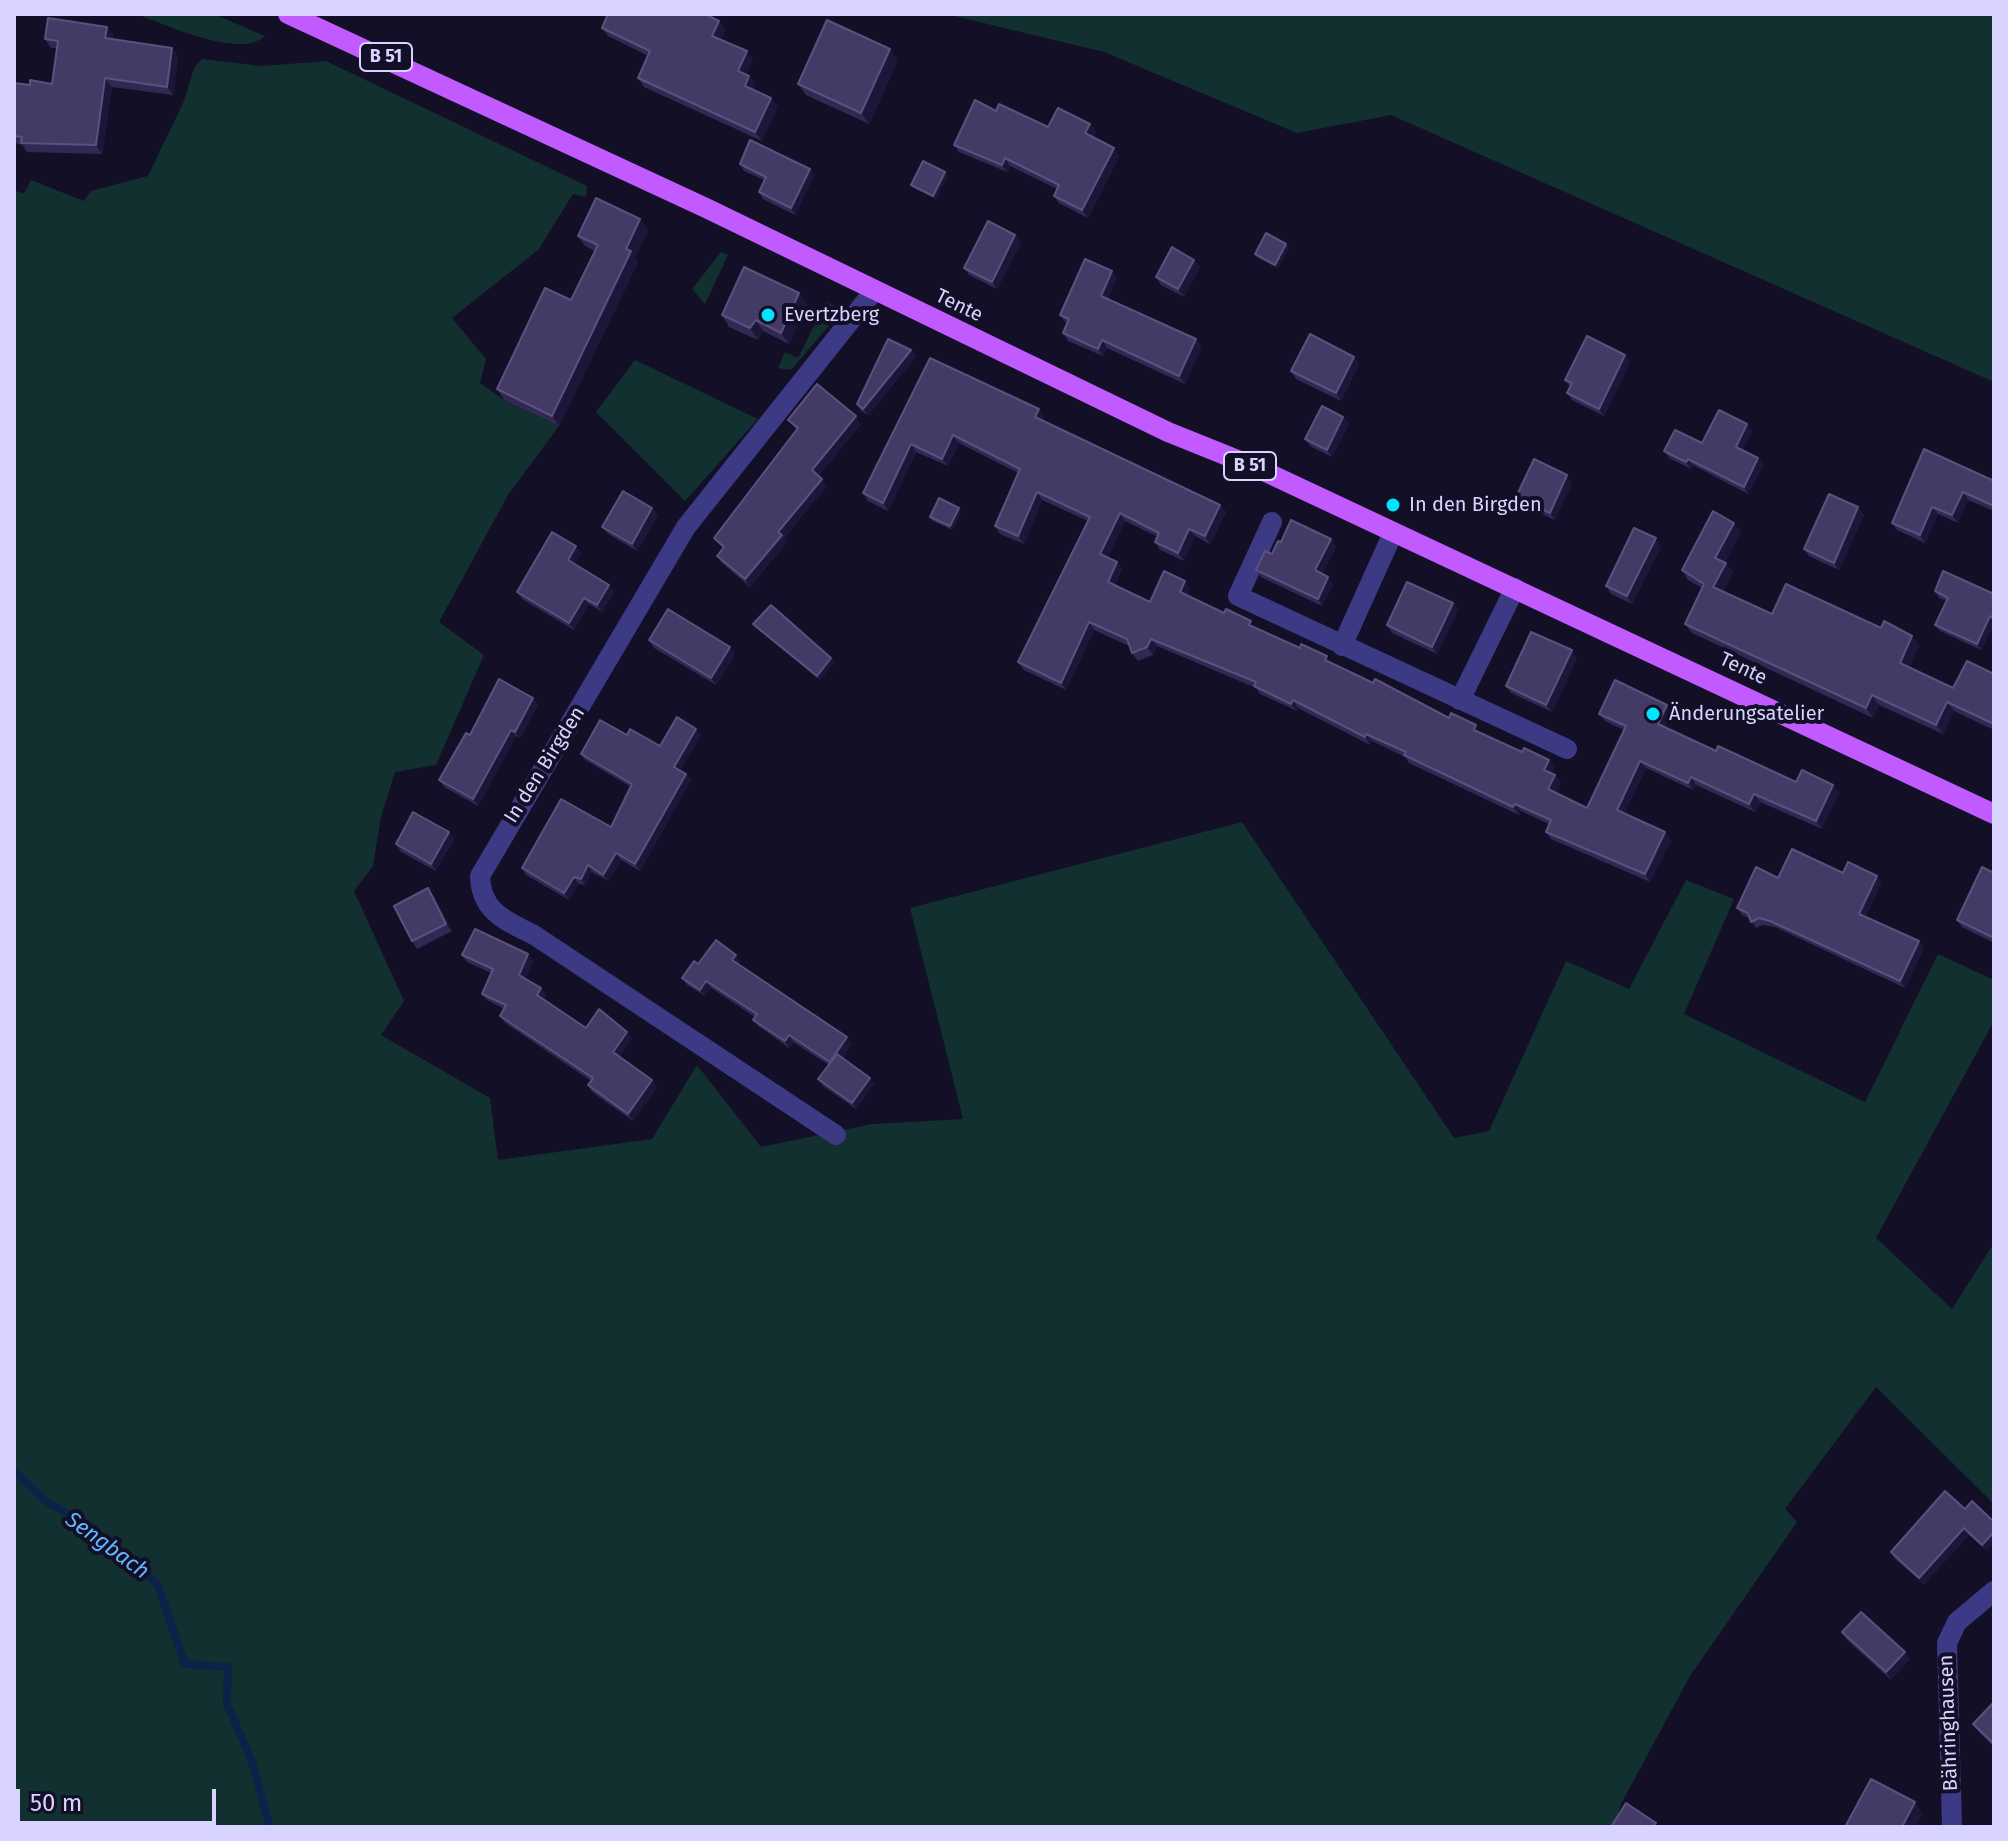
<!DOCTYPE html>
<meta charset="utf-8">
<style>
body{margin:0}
#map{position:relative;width:2008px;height:1841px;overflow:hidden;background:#130f26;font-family:"Fira Sans",sans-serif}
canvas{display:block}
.frame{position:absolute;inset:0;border:16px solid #d9d4ff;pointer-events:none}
.scale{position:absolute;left:16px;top:1789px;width:200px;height:36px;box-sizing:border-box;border:4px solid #d9d4ff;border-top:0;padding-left:10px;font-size:24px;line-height:28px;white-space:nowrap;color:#d9d4ff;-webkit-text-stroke:6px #130f26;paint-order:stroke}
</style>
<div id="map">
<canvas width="2008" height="1841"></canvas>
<div class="frame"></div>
<div class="scale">50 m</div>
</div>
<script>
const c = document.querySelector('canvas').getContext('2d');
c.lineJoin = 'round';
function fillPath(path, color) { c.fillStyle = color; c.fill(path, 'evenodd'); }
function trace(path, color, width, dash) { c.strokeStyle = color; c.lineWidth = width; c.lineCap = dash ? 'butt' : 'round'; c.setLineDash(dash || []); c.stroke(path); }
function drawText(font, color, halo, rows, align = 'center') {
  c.font = font + ' "Fira Sans",sans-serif'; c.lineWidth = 8; c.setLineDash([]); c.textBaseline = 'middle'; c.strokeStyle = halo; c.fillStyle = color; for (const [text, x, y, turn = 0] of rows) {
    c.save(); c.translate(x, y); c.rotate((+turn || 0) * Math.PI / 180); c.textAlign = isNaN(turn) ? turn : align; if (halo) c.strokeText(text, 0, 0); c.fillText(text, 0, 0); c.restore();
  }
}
const green = new Path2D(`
 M136,14H214L265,36C240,60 165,24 136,14Z
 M946,14H1994V382L1391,115L1297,133L1104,52Z
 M202,59L262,66L326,61L587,186L586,197L573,194L538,250L452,318L486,359L480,383L504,400L559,426L508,495L439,622L484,655L436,765L395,772L381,817L373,866L354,891L404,1001L381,1035L490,1098L498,1160L652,1139L697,1065L761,1147L872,1124L963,1119L910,908L1242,822L1454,1138L1489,1131L1566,961L1629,989L1686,880L1734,899L1684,1014L1865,1102L1938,954L1994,980V1021L1876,1238L1952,1309L1994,1243V1504L1876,1387L1785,1509L1797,1522L1690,1676L1621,1804L1614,1827H14V190L24,194L31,180L84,201L91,191L148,176L184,101L194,68Z
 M721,252L728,255L705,304L692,289Z
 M826,302L843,309L791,370L778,368L785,352L798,358Z
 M635,360L758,419L685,501L596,412Z`);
const stream = new Path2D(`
 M14,1471L48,1503L64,1511L157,1583L185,1664L228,1667L227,1704L252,1762L270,1827`);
const minor = new Path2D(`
 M1272,522L1238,596L1567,749
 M1342,646L1393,533
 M1460,700L1515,588
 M836,1135L534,935C506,921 481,912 480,876L686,527L874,291
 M1952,1827L1947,1643L1957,1622L1994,1591`);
const primary = new Path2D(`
 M288,14L706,208L1168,432L1255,467L1994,814`);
const wall = new Path2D(`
 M719,21L725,30L721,39L753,59L746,74L749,76L756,85L753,89L778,106L762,141L644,87L638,78L648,56L608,36L602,28Z
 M107,27L113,35V39L178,57L173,95L112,87L102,154L27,152L22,145L14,143V83L30,85L52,84L57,48H51L45,39Z
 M898,60L869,124L806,95L798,84Z
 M1090,124L1096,132L1093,137L1119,156L1088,218L1059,203L1054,196L1057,189L1010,166L1007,172L959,152L954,145L1048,127Z
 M740,164L810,169L814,175L795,215L763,199L759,192L764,180L744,171Z
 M945,172L948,176L936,199L914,188L911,185Z
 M640,219L648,230L635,257L638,262L559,426L504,400L497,389L571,300L595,251L585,246L578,236Z
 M1021,242L997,289L969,275L964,268Z
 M1286,244L1289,248L1278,268L1257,257L1255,254Z
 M1194,260L1200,267L1184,297L1161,285L1156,277Z
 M1112,271L1117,278L1108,299L1202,346L1185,384L1107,348L1103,356L1068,341L1063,333L1068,323L1065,322L1060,315Z
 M807,304L789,344L763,331L758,340L729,327L722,315Z
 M911,350L916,357L868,415L861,411L857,404Z
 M1625,355L1630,362L1604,416L1572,400L1567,393L1570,387L1565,380Z
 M1354,357L1359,364L1341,401L1296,379L1291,371Z
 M930,358L1044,417L1043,420L1220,505L1226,512L1210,544L1195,536L1184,561L1160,550L1155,542L1158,537L1125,521L1108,557L1117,562L1122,569L1115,585L1150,602L1190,589L1187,596L1554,767L1552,773L1555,775L1561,782L1556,793L1587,808L1624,730L1605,721L1599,714L1667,705L1672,712L1665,727L1716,751L1796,782L1839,792L1822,829L1760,802L1755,812L1696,785L1693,790L1646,768L1624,814L1671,840L1650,882L1551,839L1546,832L1549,824L1521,811L1519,815L1409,763L1405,757L1372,741L1370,745L1298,708L1297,711L1260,694L1256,688L1157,646L1153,655L1138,661L1132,653L1129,646L1094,630L1066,690L1024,670L1018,662L1088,521L1042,500L1024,544L1000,534L995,526L1018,473L959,443L948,466L916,452L888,511L868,501L863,493Z
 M1343,417L1349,424L1332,457L1310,446L1305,439Z
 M788,420L861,424L818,476L827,486L784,538L787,542L750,587L722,563L717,556L723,548L714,538L797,430Z
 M1752,431L1742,450L1758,458L1763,465L1748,494L1693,465L1691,469L1669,458L1664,451Z
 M1924,449L1994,481V511L1968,500L1958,523L1938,514L1925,543L1897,530L1892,523Z
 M1572,483L1555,520L1522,505L1516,497Z
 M1858,507L1864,515L1839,570L1809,556L1804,549Z
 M652,508L658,515L637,551L608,534L602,527Z
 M959,508L961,512L952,530L933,521L930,517Z
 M1741,532L1725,562L1733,572L1723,592L1772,614L1919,645L1909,667L1953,688L1994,674V730L1954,711L1943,734L1879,705L1873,718L1692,633L1685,624L1702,588L1688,580L1682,570Z
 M576,546L581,553L574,564L609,585L614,592L602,612L589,604L574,630L522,599L517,592Z
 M1336,546L1322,574L1333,584L1322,606L1261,577L1256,570L1272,554Z
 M1661,546L1632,604L1611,594L1606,586Z
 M1935,591L1994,594V624L1981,650L1940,631L1935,625L1947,601L1939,598Z
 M1453,603L1458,610L1437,654L1392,633L1387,625Z
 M753,624L834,662L820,680L756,628Z
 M649,640L735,654L716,685L654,648Z
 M1577,658L1552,712L1511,693L1506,686Z
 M533,698L538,705L520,738L516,736L478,806L444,787L439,780L470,735Z
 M627,735L660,746L701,735L680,770L686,774L691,780L640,871L621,860L608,881L592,872L585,885L578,884L569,900L526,875L522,868L611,827L631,787L585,760L581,754Z
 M454,839L436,871L401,852L396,844Z
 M1843,873L1877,876L1881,883L1866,916L1924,948L1905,988L1775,927L1763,925L1756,928L1750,919L1742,915L1737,908L1778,878Z
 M1994,873V943L1962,927L1957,920Z
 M434,896L452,931L417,949L412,941Z
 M462,955L533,961L525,979L541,988L546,995L544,999L586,1028L627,1032L632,1039L619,1057L657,1087L633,1121L592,1092L588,1085L591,1081L505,1023L500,1016L504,1009L487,1000L482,994L491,973L467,962Z
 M736,955L740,962L738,965L852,1044L842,1058L874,1084L856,1109L823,1086L818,1079L829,1065L793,1042L789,1048L758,1026L753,1020L755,1017L711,988L705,996L687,985L682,978L698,964Z
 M1965,1509L1987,1551L1969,1535L1924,1584L1895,1559L1891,1552Z
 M1842,1632L1910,1659L1891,1680L1847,1640Z
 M1994,1702V1747L1979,1732L1973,1724Z`);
const shadedWall = new Path2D(`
 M719,21L725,30L719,44L712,36Z
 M107,27L113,35L111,47L105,38Z
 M172,48L178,57L173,95L167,87Z
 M890,49L898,60L869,124L861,113Z
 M747,51L753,59L744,79L738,71Z
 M749,76L756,85L751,94L745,86Z
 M105,78L112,87L102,154L96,145Z
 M771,98L778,106L762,141L755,132Z
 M1090,124L1096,132L1091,141L1085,133Z
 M1114,148L1119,156L1088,218L1082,210Z
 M1005,158L1010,166L1007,172L1002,165Z
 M810,169L814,175L795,215L791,208Z
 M945,172L948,176L936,199L933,196Z
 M640,219L648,230L635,257L638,262L559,426L552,416Z
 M1015,235L1021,242L997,289L992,282Z
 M1286,244L1289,248L1278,268L1275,265Z
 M1194,260L1200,267L1184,297L1178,289Z
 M1112,271L1117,278L1106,304L1101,296Z
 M799,293L807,304L789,344L781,333Z
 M756,320L763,331L758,340L750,328Z
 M1196,339L1202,346L1185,384L1179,376Z
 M1102,340L1107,348L1103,356L1098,349Z
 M911,350L916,357L868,415L863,409Z
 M1625,355L1630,362L1604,416L1599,409Z
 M1354,357L1359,364L1341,401L1336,393Z
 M1039,409L1044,417L1041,425L1035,417Z
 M856,416L861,424L817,478L812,470Z
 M1343,417L1349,424L1332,457L1327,450Z
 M1747,424L1752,431L1741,454L1736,447Z
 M953,435L959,443L948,466L942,459Z
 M911,444L916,452L888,511L883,503Z
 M1758,458L1763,465L1748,494L1744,487Z
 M1688,459L1693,465L1691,469L1686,462Z
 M1567,475L1572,483L1555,520L1550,513Z
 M822,479L827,486L784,538L787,542L750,587L745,579L778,532Z
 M1037,492L1042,500L1024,544L1018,536Z
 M1963,492L1968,500L1958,523L1952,515Z
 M1220,505L1226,512L1210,544L1205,536Z
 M1858,507L1864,515L1839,570L1834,563Z
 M1932,507L1938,514L1925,543L1920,535Z
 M652,508L658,515L637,551L632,544Z
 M959,508L961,512L952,530L950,526Z
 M1120,513L1125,521L1106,562L1100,554Z
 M1734,523L1741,532L1722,568L1715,558Z
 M1189,529L1195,536L1184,561L1178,553Z
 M1656,538L1661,546L1632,604L1627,596Z
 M1331,539L1336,546L1320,577L1315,570Z
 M576,546L581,553L573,567L568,560Z
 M1117,562L1122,569L1113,590L1108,582Z
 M1726,563L1733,572L1720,597L1713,587Z
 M1328,577L1333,584L1322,606L1318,599Z
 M1185,581L1190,589L1185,600L1180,592Z
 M609,585L614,592L602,612L597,605Z
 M584,598L589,604L574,630L569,623Z
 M1453,603L1458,610L1437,654L1432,647Z
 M1990,616L1994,624L1981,650L1977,644Z
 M1089,622L1094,630L1066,690L1061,683Z
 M1912,636L1919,645L1907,672L1900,663Z
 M1151,639L1157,646L1153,655L1147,647Z
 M730,647L735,654L716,685L711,678Z
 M1572,650L1577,658L1552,712L1546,705Z
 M831,658L834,662L820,680L817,676Z
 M1872,695L1879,705L1873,718L1866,708Z
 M533,698L538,705L520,738L515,732Z
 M1293,700L1298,708L1297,711L1291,704Z
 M1947,702L1954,711L1943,734L1936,725Z
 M1667,705L1672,712L1663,731L1658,724Z
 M696,729L701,735L679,773L674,767Z
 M511,730L516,736L478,806L473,799Z
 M1366,734L1372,741L1370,745L1365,737Z
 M1549,760L1554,767L1550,778L1544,770Z
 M1640,761L1646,768L1622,818L1617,810Z
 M686,774L691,780L640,871L635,864Z
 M1555,775L1561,782L1554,797L1548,789Z
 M1691,777L1696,785L1693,790L1688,783Z
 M1833,785L1839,792L1822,829L1816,821Z
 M1754,794L1760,802L1755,812L1749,804Z
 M1515,804L1521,811L1519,815L1513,807Z
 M449,832L454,839L436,871L431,864Z
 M1665,832L1671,840L1650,882L1645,874Z
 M616,853L621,860L608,881L603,875Z
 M588,865L592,872L585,885L581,879Z
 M1877,876L1881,883L1864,920L1859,914Z
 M574,877L578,884L569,900L564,893Z
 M428,888L434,896L452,931L446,924Z
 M1919,941L1924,948L1905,988L1900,981Z
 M528,954L533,961L524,982L519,975Z
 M736,955L740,962L736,967L732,960Z
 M706,981L711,988L705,996L700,990Z
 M541,988L546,995L542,1002L537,995Z
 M627,1032L632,1039L618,1059L613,1052Z
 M789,1035L793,1042L789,1048L785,1041Z
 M847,1037L852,1044L834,1069L830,1062Z
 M870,1078L874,1084L856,1109L852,1103Z
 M652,1080L657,1087L633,1121L628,1114Z
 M1964,1528L1969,1535L1924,1584L1919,1578Z
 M1994,1532V1543L1987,1551L1982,1545Z
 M1905,1652L1910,1659L1891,1680L1886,1672Z
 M1915,1802L1923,1814L1916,1827H1902Z`);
const building = new Path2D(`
 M608,14H705L719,21L712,36L747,51L738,71L749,76L745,86L771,98L755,132L638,78L650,51L602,28Z
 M48,18L107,27L105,38L172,48L167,87L105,78L96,145L21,143L22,137L14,136V83L30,85V80L52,84L58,41L45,39Z
 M827,20L890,49L861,113L798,84Z
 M975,100L996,111L999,104L1048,127L1058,108L1090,124L1085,133L1114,148L1082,210L1054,196L1059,185L1005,158L1002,165L954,145Z
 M750,140L810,169L791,208L759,192L766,177L740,164Z
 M923,161L945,172L933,196L911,185Z
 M596,198L640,219L626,249L631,251L552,416L497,389L545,288L571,300L598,245L578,236Z
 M988,221L1015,235L992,282L964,268Z
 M1266,233L1286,244L1275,265L1255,254Z
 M1172,247L1194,260L1178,289L1156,277Z
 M1085,259L1112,271L1101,296L1196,339L1179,376L1102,340L1098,349L1063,333L1069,319L1060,315Z
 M744,267L799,293L781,333L756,320L750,328L722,315Z
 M1310,334L1354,357L1336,393L1291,371Z
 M1587,336L1625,355L1599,409L1567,393L1572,383L1565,380Z
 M888,339L911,350L863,409L857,404Z
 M930,358L1039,409L1035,417L1220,505L1205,536L1189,529L1178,553L1155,542L1159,533L1120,513L1100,554L1117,562L1108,582L1150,602L1164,571L1185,581L1180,592L1224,613L1226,609L1251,621L1249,625L1300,648L1301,644L1327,656L1325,660L1373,683L1375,679L1449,718L1451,713L1476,725L1474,730L1522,752L1524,748L1549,760L1544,770L1555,775L1548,789L1587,808L1626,726L1599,714L1615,680L1667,705L1658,724L1716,751L1718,746L1796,782L1802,770L1833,785L1816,821L1754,794L1749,804L1691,777L1688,783L1640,761L1617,810L1665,832L1645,874L1546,832L1551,820L1515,804L1513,807L1404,755L1406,752L1366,734L1365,737L1293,700L1291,704L1254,686L1256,682L1151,639L1147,647L1132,653L1127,639L1089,622L1061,683L1018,662L1090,517L1037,492L1018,536L995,526L1020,469L953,435L942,459L911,444L883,503L863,493Z
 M817,384L856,416L812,470L822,479L778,532L782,535L745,579L717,556L724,547L714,538L798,428L788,420Z
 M1322,406L1343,417L1327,450L1305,439Z
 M1719,410L1747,424L1736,447L1758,458L1744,487L1688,459L1686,462L1664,451L1675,430L1702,443Z
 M1924,449L1994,481V506L1963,492L1952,515L1932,507L1920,535L1892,523Z
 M1534,459L1567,475L1550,513L1516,497Z
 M623,491L652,508L632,544L602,527Z
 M1829,494L1858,507L1834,563L1804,549Z
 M939,498L959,508L950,526L930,517Z
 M1713,511L1734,523L1715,558L1726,563L1713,587L1772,614L1786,584L1881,628L1884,621L1912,636L1900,663L1953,688L1967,661L1994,674V724L1947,702L1936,725L1872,695L1866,708L1685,624L1704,584L1682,570Z
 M1291,520L1331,539L1315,570L1328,577L1318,599L1256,570L1265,551L1272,554L1278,541L1281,542Z
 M1634,528L1656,538L1627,596L1606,586Z
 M552,532L576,546L568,560L609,585L597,605L584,598L569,623L517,592Z
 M1943,571L1994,594V619L1990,616L1977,644L1935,625L1948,598L1935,591Z
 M1407,582L1453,603L1432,647L1387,625Z
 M771,605L831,658L817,676L753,624Z
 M668,609L730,647L711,678L649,640Z
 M1531,632L1572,650L1546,705L1506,686Z
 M499,679L533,698L515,732L511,730L473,799L439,780L466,733L470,735Z
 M677,717L696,729L674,767L686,774L635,864L616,853L603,875L588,865L581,879L574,877L564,893L522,868L561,799L611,827L632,784L581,754L600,720L627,735L630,729L660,746Z
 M413,812L449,832L431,864L396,844Z
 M1792,849L1843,873L1848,862L1877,876L1859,914L1919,941L1900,981L1770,921L1759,918L1751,922L1748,913L1737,908L1756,867L1778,878Z
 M1982,867L1994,873V938L1957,920Z
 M428,888L446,924L412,941L394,906Z
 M475,929L528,954L519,975L541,988L537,995L586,1028L599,1009L627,1032L613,1052L652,1080L628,1114L588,1085L593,1078L500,1016L506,1005L482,994L493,969L462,955Z
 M716,940L736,955L732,960L847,1037L830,1062L789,1035L785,1041L753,1020L757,1014L706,981L700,990L682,978L694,961L698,964Z
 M837,1054L870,1078L852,1103L818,1079Z
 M1945,1491L1965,1509L1972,1501L1994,1522V1532L1982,1545L1964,1528L1919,1578L1891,1552Z
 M1861,1612L1905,1652L1886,1672L1842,1632Z
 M1994,1702V1744L1973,1724Z
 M1871,1779L1915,1802L1902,1827H1845Z
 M1626,1803L1656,1823L1653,1827H1611Z`);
const markers = [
 [768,315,8,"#00e5ff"],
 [1393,505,8,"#00e5ff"],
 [1653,714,8,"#00e5ff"]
];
const shields = [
 [386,57,52],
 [1250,466,52]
];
const shieldNames = [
 ["B 51",386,57],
 ["B 51",1250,466]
];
const streetNames = [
 ["Tente",959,306,26],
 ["Tente",1743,669,25],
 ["In den Birgden",545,765,-58],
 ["Bähringhausen",1949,1723,-92]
];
const poiNames = [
 ["Evertzberg",784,315],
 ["In den Birgden",1409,505],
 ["Änderungsatelier",1669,714]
];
const waterNames = [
 ["Sengbach",107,1546,36]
];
fillPath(green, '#12302f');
trace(stream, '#0c2248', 8);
trace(minor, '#3d3a85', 20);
trace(primary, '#c25bff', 20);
fillPath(wall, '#312854');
fillPath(shadedWall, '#1d163a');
fillPath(building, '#433a66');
trace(building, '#5a527e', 2);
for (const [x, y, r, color] of markers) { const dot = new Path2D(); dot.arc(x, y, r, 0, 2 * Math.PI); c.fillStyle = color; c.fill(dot); trace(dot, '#130f26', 3); }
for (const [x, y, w] of shields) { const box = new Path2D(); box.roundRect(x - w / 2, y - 14, w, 28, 6); c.fillStyle = '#130f26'; c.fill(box); trace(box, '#d9d4ff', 2); }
drawText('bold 18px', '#d9d4ff', null, shieldNames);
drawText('20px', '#d9d4ff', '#130f26', streetNames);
drawText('20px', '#d9d4ff', '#130f26', poiNames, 'left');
drawText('italic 22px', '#62b6ff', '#130f26', waterNames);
</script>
